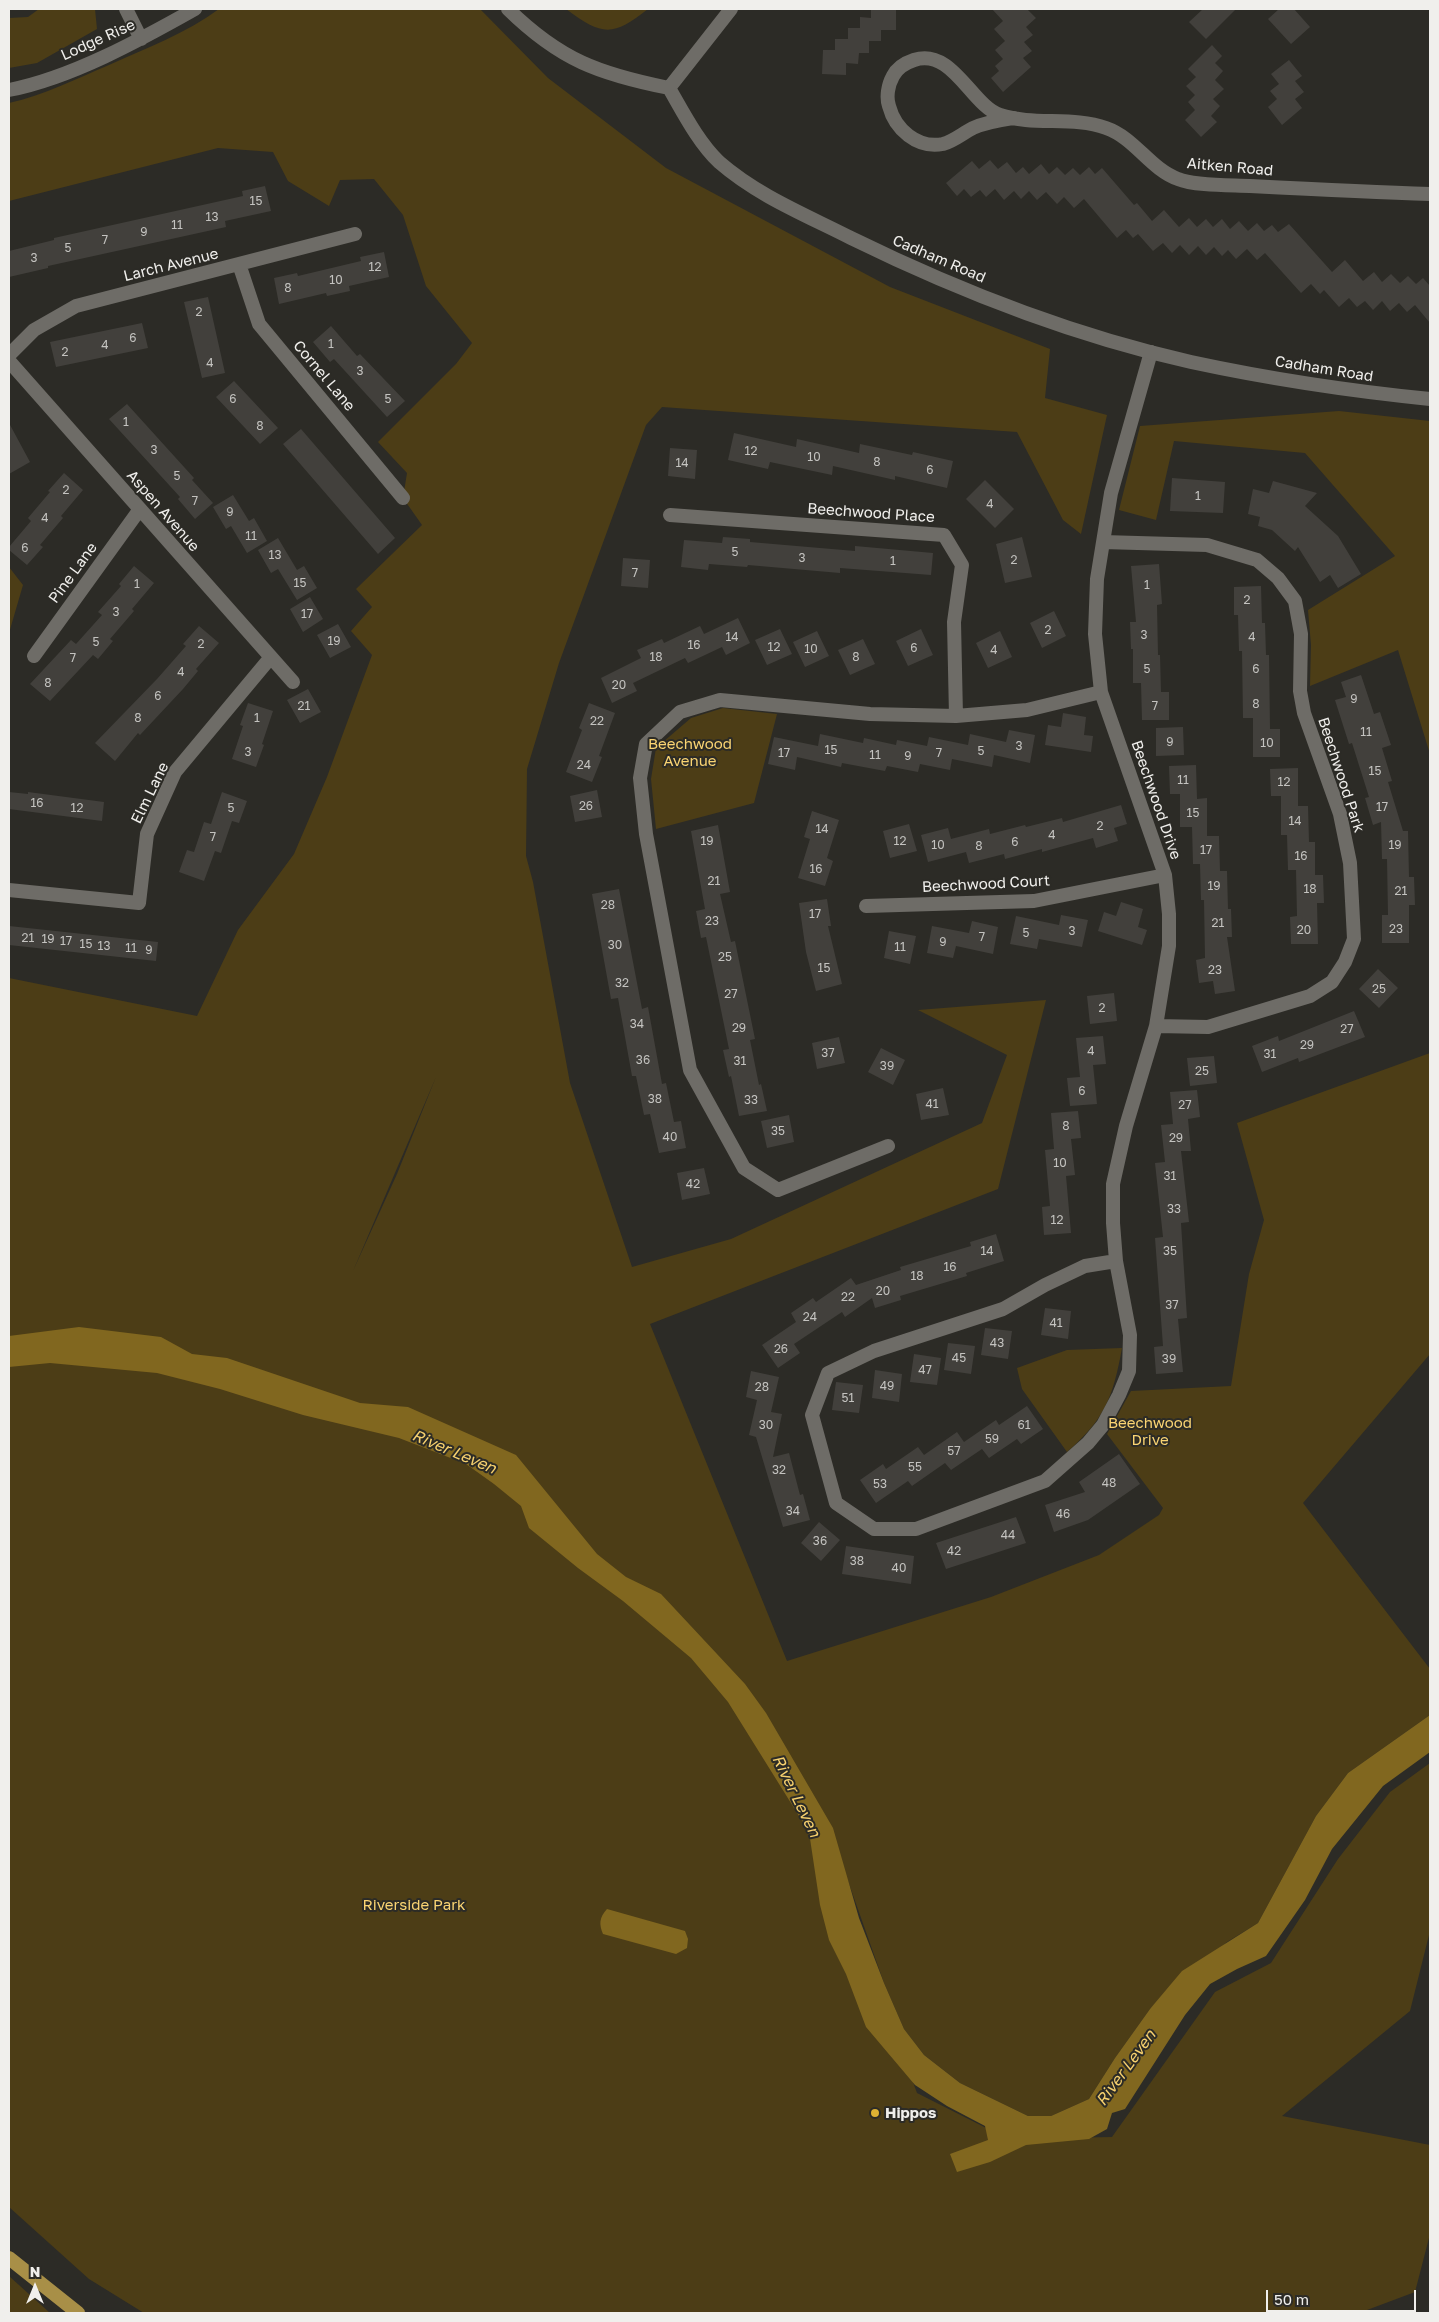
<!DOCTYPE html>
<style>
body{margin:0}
#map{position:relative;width:1439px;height:2322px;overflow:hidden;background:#2c2b26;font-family:"Golos Text",sans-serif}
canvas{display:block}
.frame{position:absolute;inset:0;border:10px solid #f0efec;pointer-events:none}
.north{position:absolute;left:10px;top:2262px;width:50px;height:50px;-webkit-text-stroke:4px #2c2b26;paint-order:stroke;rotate:0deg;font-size:14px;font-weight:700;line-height:20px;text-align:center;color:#f0efec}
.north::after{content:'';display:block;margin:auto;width:18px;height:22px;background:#f0efec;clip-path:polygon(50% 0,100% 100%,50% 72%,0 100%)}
.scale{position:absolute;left:1266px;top:2290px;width:150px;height:22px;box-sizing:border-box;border:2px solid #f0efec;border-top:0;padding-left:6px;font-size:15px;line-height:18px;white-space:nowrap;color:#f0efec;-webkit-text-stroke:4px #2c2b26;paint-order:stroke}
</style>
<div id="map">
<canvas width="1439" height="2322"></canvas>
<div class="frame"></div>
<div class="north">N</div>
<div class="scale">50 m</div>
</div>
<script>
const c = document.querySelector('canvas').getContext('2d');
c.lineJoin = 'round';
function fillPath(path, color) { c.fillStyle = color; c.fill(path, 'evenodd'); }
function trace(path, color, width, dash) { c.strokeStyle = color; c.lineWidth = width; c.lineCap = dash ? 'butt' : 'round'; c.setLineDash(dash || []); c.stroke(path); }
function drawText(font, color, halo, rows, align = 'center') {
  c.font = font + ' "Golos Text",sans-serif'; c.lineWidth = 4; c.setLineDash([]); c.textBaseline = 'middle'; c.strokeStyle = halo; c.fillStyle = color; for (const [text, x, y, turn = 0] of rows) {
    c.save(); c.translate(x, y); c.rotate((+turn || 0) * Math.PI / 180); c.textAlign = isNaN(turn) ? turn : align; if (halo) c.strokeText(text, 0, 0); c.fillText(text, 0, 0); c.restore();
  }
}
const green = new Path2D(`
 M39,9H95L97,29L37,63L9,68V18L28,17Z
 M219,9H480L548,78L666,168L890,287L1050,349L1045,398L1107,415L1081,534L1063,520L1017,432L662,407L646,425L559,663L527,769L526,856L533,882L570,1083L632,1267L731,1239L982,1123L1007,1055L918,1010L1046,1000L998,1189L650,1324L787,1661L991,1597L1099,1555L1159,1515L1163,1508L1107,1434L1131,1391L1231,1386L1249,1274L1264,1220L1237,1123L1430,1053V1354L1303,1503L1430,1669V1715L1348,1773L1316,1816L1258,1923L1227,1942L1150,2009L1115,2058L1089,2099L1051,2116H1028L960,2083L924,2055L904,2029L884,1983L848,1881L797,1769L917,2093L1008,2139L1112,2137L1215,1992L1271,1963L1338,1859L1390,1792L1430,1763V1931L1410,2011L1282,2116L1430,2145V2234L1415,2292L1359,2313H144L89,2279L9,2207V978L197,1016L238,930L294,854L327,777L372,655L351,631L372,607L356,589L422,525L403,498L407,473L378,442L456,364L472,343L426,286L403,215L374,179L340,180L329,206L288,181L273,152L218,148L9,201V103C44,95 76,79 109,65C146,48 187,33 219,9ZM436,1077L397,1174L353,1271Z
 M566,9H648C613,37 602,36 566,9Z
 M1339,411L1430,421V754L1398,650L1310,686L1311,645L1308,610L1395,556L1305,453L1174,441L1156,520L1119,510L1140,426Z
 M9,567L23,585L9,633Z
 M723,708L777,714L754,803L656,829L651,779L656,748L691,718Z
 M1122,1348C1113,1397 1105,1419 1067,1452L1022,1389L1017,1368L1067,1350Z
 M9,2276L50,2313H9Z`);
const water = new Path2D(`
 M79,1327L161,1337L192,1354L227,1358L360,1403L408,1407L516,1455L597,1554L626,1577L661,1594L745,1684L766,1713L833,1828L859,1918L884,1983L904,2029L924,2055L960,2083L1028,2116H1051L1089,2099L1115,2058L1150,2009L1182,1971L1258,1923L1316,1816L1348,1773L1430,1715V1752L1383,1786L1332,1849L1305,1900L1266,1956L1237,1969L1210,1984L1185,2015L1125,2109L1112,2113L1107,2129L1089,2139L1026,2145L990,2162L957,2172L950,2154L988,2140L985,2126L947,2106L915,2085L866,2027L846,1974L829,1940L820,1905L809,1832L728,1702L691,1658L623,1601L578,1568L529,1528L521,1506L494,1484L466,1464L399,1438L303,1415L220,1389L157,1373L50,1363L9,1367V1336Z
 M607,1909L685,1931L688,1939L687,1948L676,1954L603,1934C599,1924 599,1918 607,1909Z`);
const building = new Path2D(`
 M871,9H896V30H881V41H869V53H859L858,64L846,63V75L822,74L823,50H835V39H848V28H860V17L871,18Z
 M992,9H1027L1036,18L1026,27L1033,35L1024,42L1032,51L1023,58L1031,67L1003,92L991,78L999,71L995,66L1003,59L995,50L1005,41L994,29L1003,21Z
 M1203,9H1236L1206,39L1189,22Z
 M1279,9H1294L1310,27L1291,44L1268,19Z
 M1212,45L1222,56L1215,63L1223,71L1215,80L1224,89L1213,99L1220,106L1211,116L1217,122L1201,137L1185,120L1195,110L1188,102L1195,95L1186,86L1196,77L1188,69Z
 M1289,60L1302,76L1295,81L1304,92L1295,99L1302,108L1282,125L1268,107L1277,99L1270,91L1279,84L1271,74Z
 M990,160L998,169L1007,162L1016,173L1023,167L1029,174L1041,164L1049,174L1057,167L1065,175L1073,168L1080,175L1089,167L1095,174L1102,168L1134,205L1137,203L1152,221L1164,210L1179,227L1189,218L1197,227L1206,219L1213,227L1222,219L1230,229L1239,221L1248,231L1257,223L1264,231L1272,225L1278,232L1289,224L1332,272L1345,260L1363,281L1374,272L1382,282L1391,274L1400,283L1408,276L1416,284L1423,278L1430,286V323L1415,305L1407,312L1399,303L1390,311L1382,301L1373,310L1365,301L1357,307L1349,298L1339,307L1324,290L1320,294L1311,284L1301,293L1265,253L1257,260L1247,249L1236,259L1228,250L1222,256L1214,247L1206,255L1198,246L1189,255L1180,245L1172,253L1163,243L1153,251L1138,234L1133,238L1126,230L1117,238L1084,199L1074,208L1064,197L1057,204L1046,192L1037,200L1029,191L1021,199L1014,191L1004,200L995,189L986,197L980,190L971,197L964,189L957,196L946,183L972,161L979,169Z
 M265,186L271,211L225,221L226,227L48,266V268L9,277V251L54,240V238L243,196L242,191Z
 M384,252L389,277L349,286L350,291L327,296L326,293L279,304L274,278L297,273L298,276L361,261L360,257Z
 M208,297L225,373L202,378L184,302Z
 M142,323L148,348L56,367L50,342Z
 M331,326L357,356L360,354L405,401L387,417L334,359L330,362L313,342Z
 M234,381L278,428L260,444L216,397Z
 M127,404L194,478L192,480L213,503L195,519L178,499L180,497L109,419Z
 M9,423L30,462L9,474Z
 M301,429L395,538L378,554L283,444Z
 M734,433L796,447L797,439L859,453L860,444L912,455L913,452L953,461L947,488L895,476V480L833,466L832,475L770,462L768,469L728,460Z
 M670,448L697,450L695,479L668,476Z
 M64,473L83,490L61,516L63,518L40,545L43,547L27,565L9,550V547L31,521L28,518L50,492L48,491Z
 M1172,478L1225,482L1223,513L1170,511Z
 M985,480L1014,509L995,528L966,499Z
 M1273,481L1317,493L1305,506L1338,536L1361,574L1338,588L1330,575L1320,582L1298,547L1295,551L1272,530L1258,526L1260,517L1248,514L1253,489L1269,493Z
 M233,495L249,521L254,518L267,541L247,553L231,526L226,529L213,507Z
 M723,537L750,539V542L855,551V546L933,553L931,575L840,568V573L748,565L747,567L709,564L708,570L681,567L684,540L722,543Z
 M1022,537L1032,577L1005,583L996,544Z
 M278,538L297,570L304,566L317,588L297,600L278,569L271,573L258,550Z
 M623,558L650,560L648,588L621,586Z
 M1159,564L1162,604L1157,605L1158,655H1160L1161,692H1169V720H1142L1141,683H1133V649H1131L1130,622H1136L1131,566Z
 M134,566L154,583L132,609L134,611L110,639L113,641L98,659L93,655L50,701L30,684L71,640L76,644L102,615L98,612L121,586L119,584Z
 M1261,586L1262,623H1265L1266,655H1269L1270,729H1280V757H1253V718H1243L1242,651H1239L1238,615H1234V587Z
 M310,597L323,619L303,632L290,609Z
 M1054,611L1066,636L1042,648L1030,623Z
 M738,618L750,643L726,655L722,647L688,663L685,658L633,683L637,691L612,703L601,678L641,658L637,650L662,639L664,643L700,626L704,634Z
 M338,624L351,647L330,658L317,635Z
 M199,626L219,643L196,669L198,671L183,689L140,735L138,733L115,761L95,743L157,679L186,646L183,644Z
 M780,629L792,654L767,665L755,640Z
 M921,629L933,655L908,666L896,641Z
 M817,631L829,656L805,667L793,642Z
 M1000,631L1012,657L988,668L976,643Z
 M863,639L875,664L850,675L838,650Z
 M1361,675L1374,714L1380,712L1391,745L1382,748L1392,781L1388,782L1403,831H1408L1409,877H1414L1415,905H1409V943H1382V915H1388L1387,859H1382L1381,822L1373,825L1365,798L1369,797L1352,743L1349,744L1335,700L1346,697L1341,682Z
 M308,689L321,712L300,723L287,700Z
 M248,703L273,711L262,744L264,745L256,767L232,759L243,726L240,725Z
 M589,703L615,713L599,756L602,757L592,782L566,772L582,730L579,728Z
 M1063,713L1086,717L1084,735L1093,736L1091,752L1045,745L1048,725L1061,727Z
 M1183,727L1184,755L1156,756V728Z
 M1009,730L1035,735L1030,763L994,755L992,767L952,759L950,770L920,764L918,772L887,766L885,771L842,763L841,767L797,757L795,770L768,764L774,737L818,746L820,734L863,743L864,738L896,745L897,740L927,746L929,737L968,745L970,734L1006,742Z
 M1196,765L1197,799L1207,798V836H1219L1220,871H1227L1228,909H1231L1232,937H1227L1235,991L1215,994L1213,981L1199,983L1196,960L1205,958L1204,900H1201L1200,864H1193L1192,827H1180V794H1170L1169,766Z
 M1298,768V806H1308L1309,842H1315V875H1323L1324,903H1317L1318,944H1291L1290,917L1297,916L1296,870H1288L1287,835H1281V796H1271L1270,769Z
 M597,790L602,817L575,822L570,796Z
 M9,792L28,794V792L104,802L102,821L9,809Z
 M222,792L247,801L239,823L232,821L221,853L215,851L204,881L179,872L187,850L194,852L204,822L211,824Z
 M1121,805L1127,824L1114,828L1118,841L1096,848L1093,838L1042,852V849L1005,859L1004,854L969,863L966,852L928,862L921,835L948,828L951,839L989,829L990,834L1025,825L1026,827L1062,818L1063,822Z
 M812,811L839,820L827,858L833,861L825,886L798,878L810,839L804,837Z
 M909,824L917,851L890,858L883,831Z
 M718,825L730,892L720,894L731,942L735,941L755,1039L750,1040L759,1085L761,1084L767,1111L739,1116L731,1076L729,1077L723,1050L729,1049L706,937L701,938L696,911L705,909L691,831Z
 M619,889L642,1009L648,1007L662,1084L666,1083L674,1122L681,1121L686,1148L659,1153L650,1114L644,1115L636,1076H632L618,998L611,999L592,894Z
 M827,899L831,926H828L842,984L816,991L806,952L799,903Z
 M1121,902L1143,909L1138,927L1147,930L1142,945L1098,931L1104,912L1116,916Z
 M1061,915L1088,920L1082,947L1039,939L1037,949L1010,944L1016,916L1059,925Z
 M972,921L998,927L993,954L956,946L953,958L927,953L932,926L969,933Z
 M9,926L158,942L156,961L9,945Z
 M889,931L916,936L910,964L884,958Z
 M1378,969L1398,988L1379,1008L1359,989Z
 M1114,993L1117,1021L1090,1024L1087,996Z
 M1354,1011L1365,1037L1299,1062L1298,1058L1262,1072L1252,1046L1278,1036L1279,1041Z
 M1103,1036L1106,1064L1093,1065L1097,1104L1070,1106L1067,1078L1080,1077L1076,1038Z
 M839,1037L845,1063L817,1069L812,1043Z
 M881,1048L905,1060L893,1085L868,1072Z
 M1214,1056L1217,1083L1190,1086L1187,1058Z
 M943,1088L949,1115L921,1120L916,1094Z
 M1197,1090L1200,1117L1188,1119L1191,1151H1181L1189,1222L1181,1223L1187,1318L1178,1319L1183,1372L1156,1374L1154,1347L1163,1346L1155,1238L1163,1237L1155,1163L1165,1162L1161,1125L1173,1124L1170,1092Z
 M1078,1111L1081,1138L1071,1139L1075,1175L1066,1176L1071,1233L1044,1235L1042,1207L1050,1206L1045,1150L1054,1149L1051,1113Z
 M789,1115L794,1142L767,1148L761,1121Z
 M704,1168L710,1194L682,1200L677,1173Z
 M996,1234L1004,1261L966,1273L967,1276L900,1296L901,1300L875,1308L872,1298L845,1317L842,1312L794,1344L800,1353L778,1368L762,1345L796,1322L791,1313L813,1298L816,1302L851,1278L856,1285L901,1270L900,1267L971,1246L970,1242Z
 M1045,1308L1071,1311L1068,1339L1041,1335Z
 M985,1328L1012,1331L1008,1359L981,1355Z
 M948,1343L975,1346L971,1374L944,1370Z
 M914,1354L941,1358L937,1385L910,1382Z
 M875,1370L902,1374L899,1402L872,1398Z
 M751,1371L779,1377L771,1412L782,1414L773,1457L789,1453L800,1495L803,1494L810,1520L783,1527L756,1437L749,1435L757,1400L746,1397Z
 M836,1382L863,1385L859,1413L832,1410Z
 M1027,1406L1043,1429L1021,1444L1017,1439L989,1458L982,1449L951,1470L945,1463L912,1486L908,1481L876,1503L860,1480L883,1464L886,1469L918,1447L924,1455L957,1432L964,1442L996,1420L999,1425Z
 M1119,1454L1140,1484L1088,1520L1054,1532L1045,1505L1085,1492L1079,1482Z
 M1016,1517L1026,1543L946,1569L936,1543Z
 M819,1522L840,1540L821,1561L801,1543Z
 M846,1546L914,1556L911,1584L842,1574Z`);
const minor = new Path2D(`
 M126,9L141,39
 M9,90C71,78 140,40 195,9
 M1014,118C1001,120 986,122 973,128C963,133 954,141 943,144C917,149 895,129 889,106C886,97 888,85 893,76C897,68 905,63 914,60C952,47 972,106 1000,115C1034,126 1073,116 1106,128C1135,138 1150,169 1178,179C1195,186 1231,185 1250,186C1310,189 1370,192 1430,194
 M239,264L259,324L403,498
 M9,355L34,330L76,306L355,234
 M9,361L293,682
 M670,515L944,535L962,565L954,622L956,716
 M1103,542L1207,545L1257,560L1278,578L1295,601L1301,634L1300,691L1304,713L1340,814L1350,863L1354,939L1345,962L1332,982L1310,996L1208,1027L1156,1026
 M34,656L140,509
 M9,890L139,903L147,834L175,772L271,657
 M866,906L1034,901L1165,875
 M888,1146L778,1190L744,1168L690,1070L646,834L640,778L646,744L680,712L720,700L870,714L956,716L1027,710L1101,692
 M1116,1261L1085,1266L1045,1285L1003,1309L874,1351L828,1373L812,1415L836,1503L874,1529H916L1045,1481L1088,1443L1103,1425L1119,1395L1129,1371L1130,1335L1116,1261L1113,1223V1184L1126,1126L1156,1026L1169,946V914L1165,875L1101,692L1095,634L1097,579L1111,493L1151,352`);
const tertiary = new Path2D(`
 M508,9C560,60 599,74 669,88C683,112 698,142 719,162C758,196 806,215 851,238C957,290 1075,336 1191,362C1270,379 1350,391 1430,399
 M669,88L731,9`);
const primary = new Path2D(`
 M9,2258L78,2313`);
const markers = [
 [875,2113,5,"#ddb133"]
];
const numberNames = [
 ["15",256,201],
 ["13",212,217],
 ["11",177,225],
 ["9",144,232],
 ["7",105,240],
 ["5",68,248],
 ["3",34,258],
 ["12",375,267],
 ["10",336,280],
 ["8",288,288],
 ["2",199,312],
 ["6",133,338],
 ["1",331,344],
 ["4",105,345],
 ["2",65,352],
 ["4",210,363],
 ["3",360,371],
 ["6",233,399],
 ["5",388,399],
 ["1",126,422],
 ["8",260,426],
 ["3",154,450],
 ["12",751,451],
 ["10",814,457],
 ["8",877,462],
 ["14",682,463],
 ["6",930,470],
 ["5",177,476],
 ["2",66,490],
 ["1",1198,496],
 ["7",195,501],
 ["4",990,504],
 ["9",230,512],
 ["4",45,518],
 ["11",251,536],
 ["6",25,548],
 ["5",735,552],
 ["13",275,555],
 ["3",802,558],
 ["2",1014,560],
 ["1",893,561],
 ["7",635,573],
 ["15",300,583],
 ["1",137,584],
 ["1",1147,585],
 ["2",1247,600],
 ["3",116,612],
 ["17",307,614],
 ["2",1048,630],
 ["3",1144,635],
 ["14",732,637],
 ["4",1252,637],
 ["19",334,641],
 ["5",96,642],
 ["2",201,644],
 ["16",694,645],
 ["12",774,647],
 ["6",914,648],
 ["10",811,649],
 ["4",994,650],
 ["18",656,657],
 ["8",856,657],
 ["7",73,658],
 ["5",1147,669],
 ["6",1256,669],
 ["4",181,672],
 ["8",48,683],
 ["20",619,685],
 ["6",158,696],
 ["9",1354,699],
 ["8",1256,704],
 ["21",304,706],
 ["7",1155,706],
 ["8",138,718],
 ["1",257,718],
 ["22",597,721],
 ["11",1366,732],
 ["9",1170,742],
 ["10",1267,743],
 ["3",1019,746],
 ["15",831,750],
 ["5",981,751],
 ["3",248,752],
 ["17",784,753],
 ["7",939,753],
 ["11",875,755],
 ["9",908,756],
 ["24",584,765],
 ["15",1375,771],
 ["11",1183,780],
 ["12",1284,782],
 ["16",37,803],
 ["26",586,806],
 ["17",1382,807],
 ["12",77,808],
 ["5",231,808],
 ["15",1193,813],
 ["14",1295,821],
 ["2",1100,826],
 ["14",822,829],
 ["4",1052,835],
 ["7",213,837],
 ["19",707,841],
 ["12",900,841],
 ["6",1015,842],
 ["10",938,845],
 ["19",1395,845],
 ["8",979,846],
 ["17",1206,850],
 ["16",1301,856],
 ["16",816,869],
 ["21",714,881],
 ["19",1214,886],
 ["18",1310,889],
 ["21",1401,891],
 ["28",608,905],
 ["17",815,914],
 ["23",712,921],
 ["21",1218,923],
 ["23",1396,929],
 ["20",1304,930],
 ["3",1072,931],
 ["5",1026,933],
 ["7",982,937],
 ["21",28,938],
 ["19",48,939],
 ["17",66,941],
 ["9",943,942],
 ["15",86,944],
 ["30",615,945],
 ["13",104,946],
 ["11",900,947],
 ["11",131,948],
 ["9",149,950],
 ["25",725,957],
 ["15",824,968],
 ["23",1215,970],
 ["32",622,983],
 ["25",1379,989],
 ["27",731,994],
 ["2",1102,1008],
 ["34",637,1024],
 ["29",739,1028],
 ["27",1347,1029],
 ["29",1307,1045],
 ["4",1091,1051],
 ["37",828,1053],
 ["31",1270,1054],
 ["36",643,1060],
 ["31",740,1061],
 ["39",887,1066],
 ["25",1202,1071],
 ["6",1082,1091],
 ["38",655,1099],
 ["33",751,1100],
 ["41",932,1104],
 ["27",1185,1105],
 ["8",1066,1126],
 ["35",778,1131],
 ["40",670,1137],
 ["29",1176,1138],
 ["10",1060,1163],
 ["31",1170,1176],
 ["42",693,1184],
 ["33",1174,1209],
 ["12",1057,1220],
 ["14",987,1251],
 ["35",1170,1251],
 ["16",950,1267],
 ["18",917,1276],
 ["20",883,1291],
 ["22",848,1297],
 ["37",1172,1305],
 ["24",810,1317],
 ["41",1056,1323],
 ["43",997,1343],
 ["26",781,1349],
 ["45",959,1358],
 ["39",1169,1359],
 ["47",925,1370],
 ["49",887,1386],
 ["28",762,1387],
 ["51",848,1398],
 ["30",766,1425],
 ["61",1024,1425],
 ["59",992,1439],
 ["57",954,1451],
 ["55",915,1467],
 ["32",779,1470],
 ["48",1109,1483],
 ["53",880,1484],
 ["34",793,1511],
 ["46",1063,1514],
 ["44",1008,1535],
 ["36",820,1541],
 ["42",954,1551],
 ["38",857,1561],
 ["40",899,1568]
];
const streetNames = [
 ["Lodge Rise",98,40,-24],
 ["Aitken Road",1230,167,5],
 ["Cadham Road",939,259,23],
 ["Larch Avenue",171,265,-14],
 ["Cadham Road",1324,369,9],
 ["Cornel Lane",324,376,50],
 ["Aspen Avenue",163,511,49],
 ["Beechwood Place",871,513,4],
 ["Pine Lane",73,573,-54],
 ["Beechwood Park",1341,775,72],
 ["Elm Lane",150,793,-64],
 ["Beechwood Drive",1156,800,71],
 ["Beechwood Court",986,884,-3]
];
const parkNames = [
 ["Beechwood",690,744],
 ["Avenue",690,761],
 ["Beechwood",1150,1423],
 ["Drive",1150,1440],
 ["Riverside Park",414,1905]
];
const poiNames = [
 ["Hippos",885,2113]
];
const waterNames = [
 ["River Leven",454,1452,23],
 ["River Leven",796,1796,64],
 ["River Leven",1126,2068,-54]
];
fillPath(green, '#4c3d16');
fillPath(water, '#81671f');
fillPath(building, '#42403c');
trace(minor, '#6e6c67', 14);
trace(tertiary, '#6e6c67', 14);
trace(primary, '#a88f47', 14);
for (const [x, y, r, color] of markers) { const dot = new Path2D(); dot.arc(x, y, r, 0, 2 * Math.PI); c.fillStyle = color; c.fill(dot); trace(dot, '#2c2b26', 2); }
drawText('12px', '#c4c3c0', null, numberNames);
drawText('15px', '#f0efec', '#2c2b26', streetNames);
drawText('15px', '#fad472', '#2c2b26', parkNames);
drawText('bold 15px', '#f0efec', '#2c2b26', poiNames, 'left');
drawText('italic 16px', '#f6d06e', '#2c2b26', waterNames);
</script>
